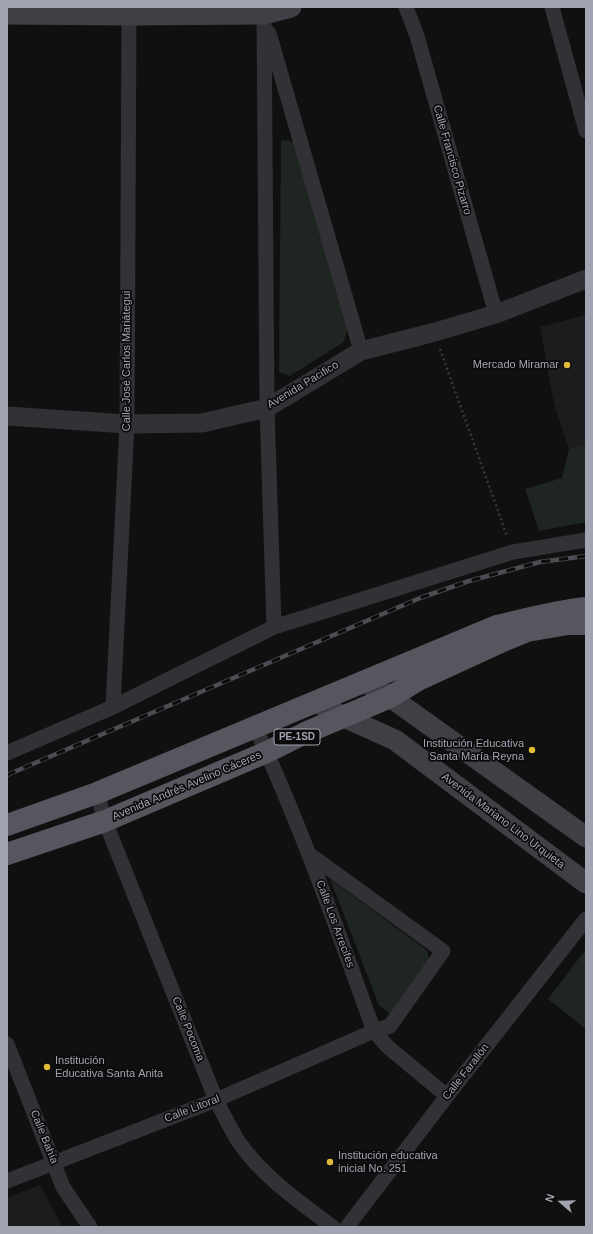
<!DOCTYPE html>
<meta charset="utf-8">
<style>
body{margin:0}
#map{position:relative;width:593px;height:1234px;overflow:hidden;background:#101011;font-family:Arial,sans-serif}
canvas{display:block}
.frame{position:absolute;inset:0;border:8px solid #a2a5b1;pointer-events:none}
.north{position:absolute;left:541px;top:1182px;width:40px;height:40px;-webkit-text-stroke:3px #0b0b0c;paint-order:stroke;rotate:290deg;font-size:11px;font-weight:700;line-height:16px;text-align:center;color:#a2a5b1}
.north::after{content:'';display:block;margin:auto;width:14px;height:18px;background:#a2a5b1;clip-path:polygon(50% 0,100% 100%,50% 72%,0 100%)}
</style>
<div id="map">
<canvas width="593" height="1234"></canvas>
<div class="frame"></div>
<div class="north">N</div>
</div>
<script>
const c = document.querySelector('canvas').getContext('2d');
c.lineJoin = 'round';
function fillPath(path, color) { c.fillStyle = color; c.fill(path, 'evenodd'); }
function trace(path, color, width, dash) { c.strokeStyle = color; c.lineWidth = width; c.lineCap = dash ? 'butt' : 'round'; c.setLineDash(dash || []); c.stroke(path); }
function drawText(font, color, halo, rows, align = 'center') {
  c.font = font + ' Arial,sans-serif'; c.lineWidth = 3.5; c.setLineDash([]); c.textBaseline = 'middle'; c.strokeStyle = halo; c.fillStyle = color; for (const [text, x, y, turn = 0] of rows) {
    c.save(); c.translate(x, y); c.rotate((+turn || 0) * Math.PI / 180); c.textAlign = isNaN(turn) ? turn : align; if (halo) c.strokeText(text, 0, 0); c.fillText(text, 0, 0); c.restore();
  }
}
const built = new Path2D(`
 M586,315V444L569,449L554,404L540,327Z
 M40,1185L56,1215L63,1227H7V1198Z`);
const green = new Path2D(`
 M287,140L294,143L348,327L344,342L290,376L279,372L281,141Z
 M586,444V522L539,531L525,489L562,478L569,449Z
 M330,879L428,951V960L390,1014L379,1005Z
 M586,949V1029L548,999Z`);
const path = new Path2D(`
 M440,349L507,536`);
const minor = new Path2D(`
 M406,7L417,36L496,314
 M552,7L586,131
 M264,14L267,408L274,627
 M269,33L361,351
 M113,707L127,424L129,15
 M255,727C301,826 337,929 374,1031L388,1047L447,1096
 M7,753L113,707L274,627L513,552L586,540
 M97,793L105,821L216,1100C223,1113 230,1128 238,1141C262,1176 299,1202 333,1227
 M7,1044L63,1187L90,1227
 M7,1181L216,1100L374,1031L390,1026L443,951L309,854
 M347,1227L447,1096L586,919`);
const tertiary = new Path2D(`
 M7,416L127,424L202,423L267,408L361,351L435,332L496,314L586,279`);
const secondary = new Path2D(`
 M7,14L129,15L264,14L291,7
 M365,682L390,697L586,837
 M316,702L344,717L395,740L586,883`);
const trunk = new Path2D(`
 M7,825L97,793L497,626C527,619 556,611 586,608
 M7,854L105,821L267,752L305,733L390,697L418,680L505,640L527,631L568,624H586`);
const rail = new Path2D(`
 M7,775L420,598L469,581L540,562L586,556`);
const markers = [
 [567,365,4,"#e2bc38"],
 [532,750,4,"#e2bc38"],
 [47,1067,4,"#e2bc38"],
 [330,1162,4,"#e2bc38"]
];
const shields = [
 [297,737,46]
];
const shieldNames = [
 ["PE-1SD",297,737]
];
const streetNames = [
 ["Calle Francisco Pizarro",452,160,74],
 ["Calle José Carlos Mariátegui",127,361,-90],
 ["Avenida Pacifico",303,385,-31],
 ["Avenida Andrés Avelino Cáceres",187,786,-23],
 ["Avenida Mariano Lino Urquieta",503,821,37],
 ["Calle Los Arrecifes",335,924,70],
 ["Calle Pocoma",188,1029,68],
 ["Calle Farallón",466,1072,-52],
 ["Calle Litoral",192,1109,-21],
 ["Calle Bahía",44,1137,68]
];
const poiNames = [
 ["Mercado Miramar",559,365],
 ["Institución Educativa",524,744],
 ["Santa María Reyna",524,757],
 ["Institución",55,1061,"left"],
 ["Educativa Santa Anita",55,1074,"left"],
 ["Institución educativa",338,1156,"left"],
 ["inicial No. 251",338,1169,"left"]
];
fillPath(built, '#1c1c1e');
fillPath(green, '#1f2520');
trace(path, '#37383d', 2.5, [2, 3]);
trace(minor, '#313136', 15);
trace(tertiary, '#313136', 19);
trace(secondary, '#3f4046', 21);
trace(trunk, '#56565e', 22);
trace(rail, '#4c4d53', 4.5);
trace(rail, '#0b0b0c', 3, [9]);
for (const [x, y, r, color] of markers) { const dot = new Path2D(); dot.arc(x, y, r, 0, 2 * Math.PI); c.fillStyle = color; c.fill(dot); trace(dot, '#0b0b0c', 1.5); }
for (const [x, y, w] of shields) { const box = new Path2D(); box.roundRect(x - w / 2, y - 8, w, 16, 3); c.fillStyle = '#0b0b0c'; c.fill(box); trace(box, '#a2a5b1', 1); }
drawText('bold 10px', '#a2a5b1', null, shieldNames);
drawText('11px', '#a2a5b1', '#0b0b0c', streetNames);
drawText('11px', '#a2a5b1', '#0b0b0c', poiNames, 'right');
</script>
